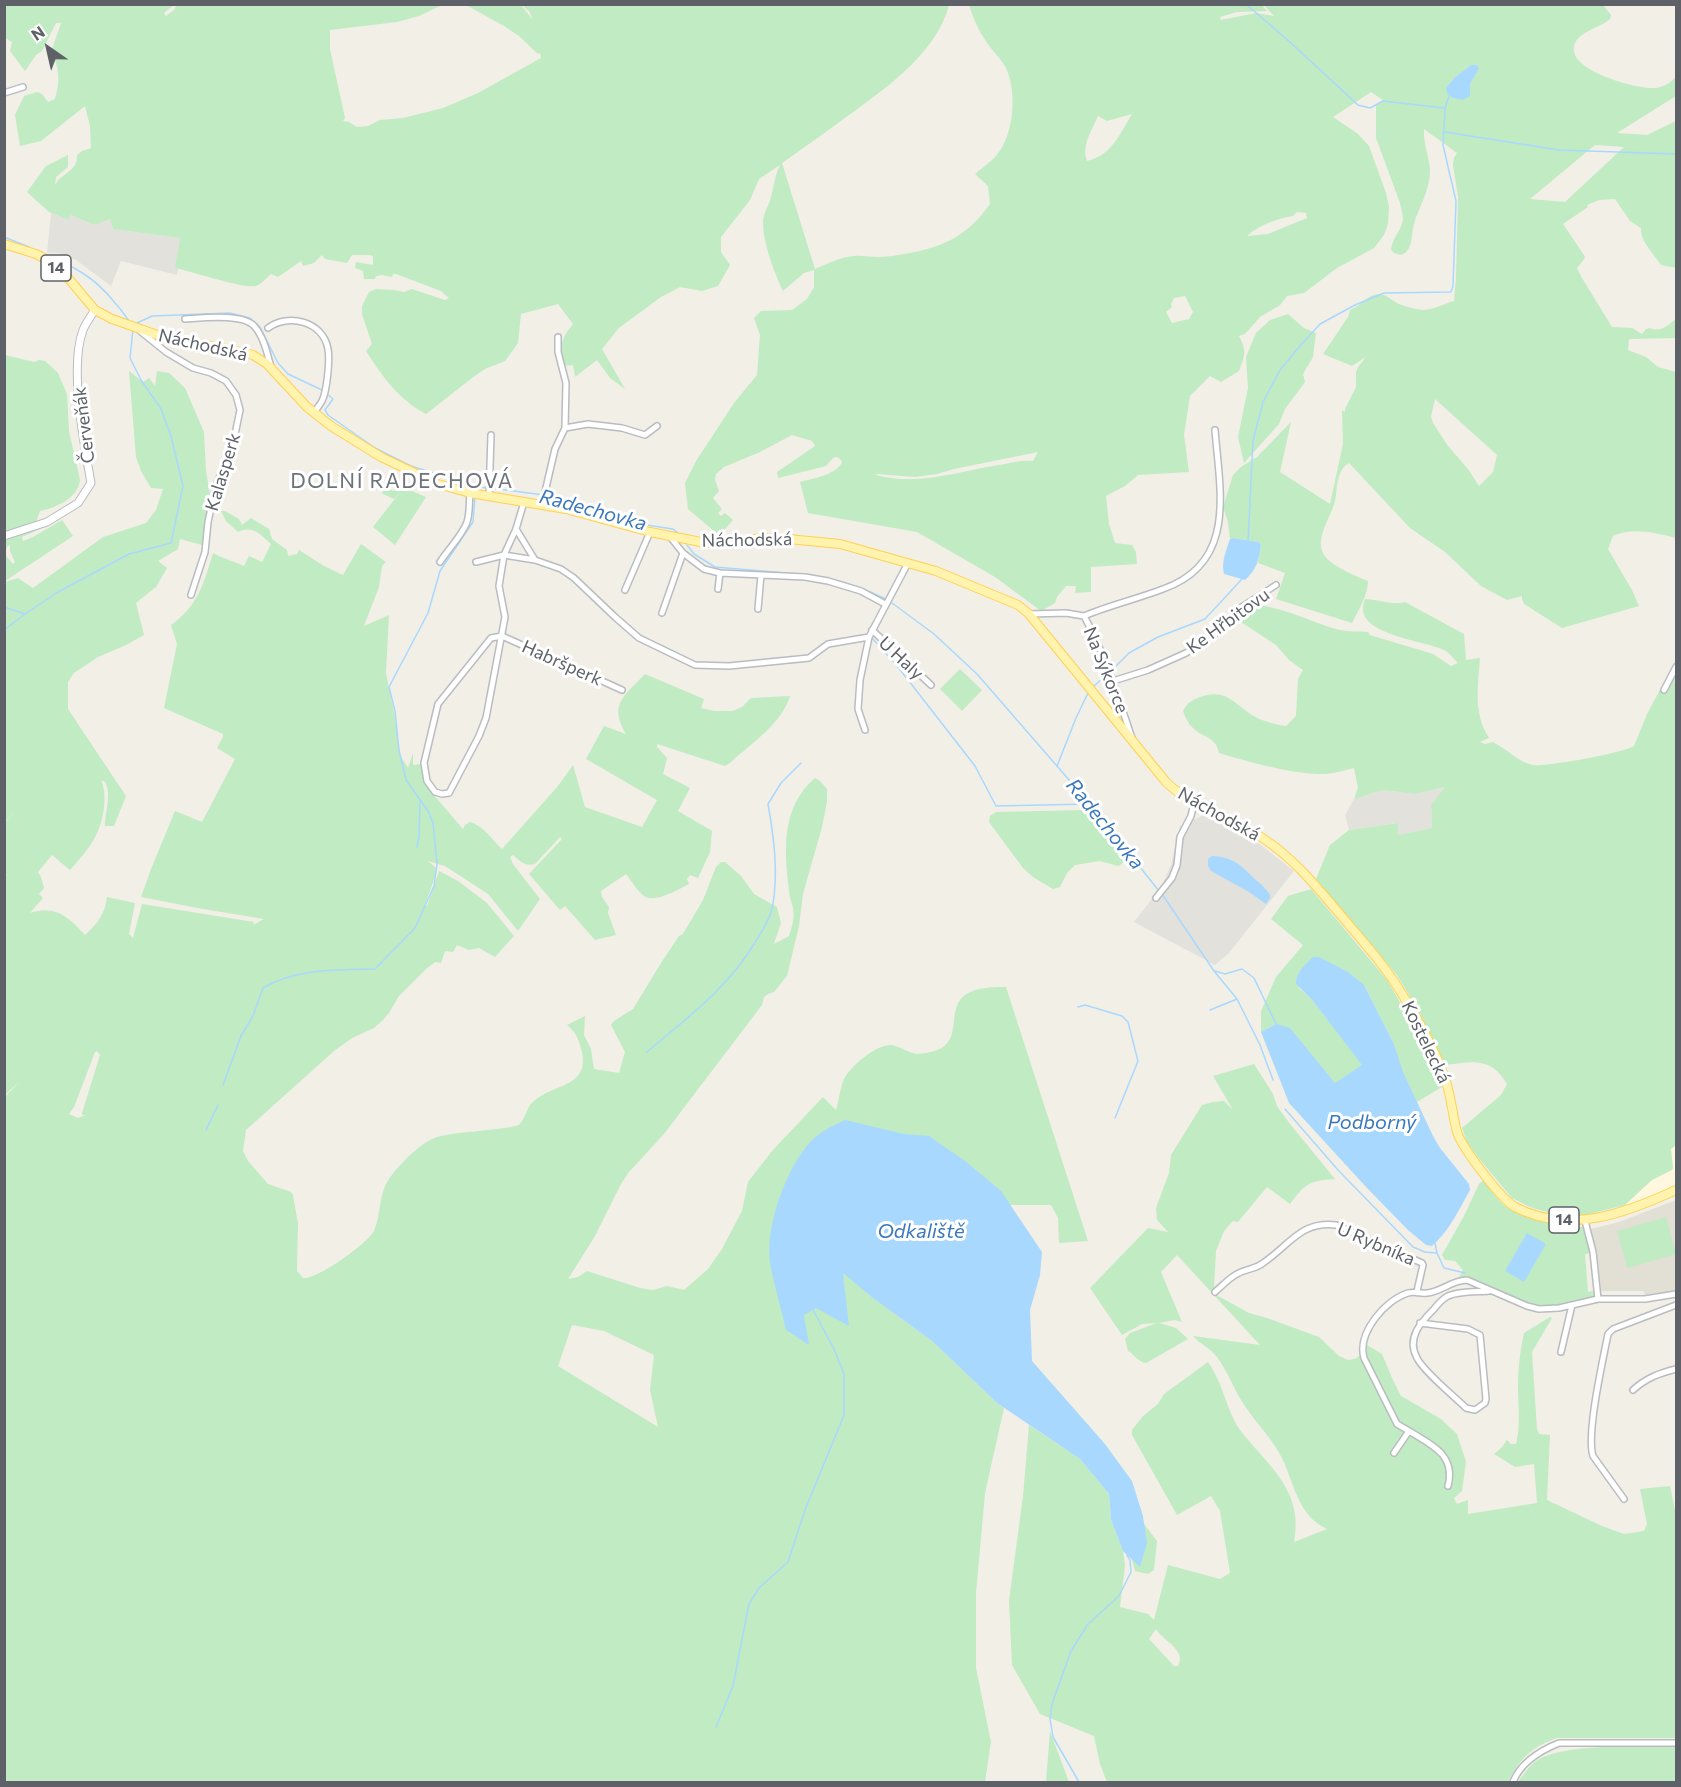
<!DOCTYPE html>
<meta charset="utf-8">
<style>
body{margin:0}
#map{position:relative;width:1681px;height:1787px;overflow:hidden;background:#f2efe7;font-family:Commissioner,sans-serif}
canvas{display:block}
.frame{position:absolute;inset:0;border:6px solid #5e6268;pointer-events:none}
.north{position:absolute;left:18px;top:18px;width:60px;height:60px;-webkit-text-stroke:4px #fff;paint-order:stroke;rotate:326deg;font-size:16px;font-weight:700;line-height:24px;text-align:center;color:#5e6268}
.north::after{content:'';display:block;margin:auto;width:21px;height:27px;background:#5e6268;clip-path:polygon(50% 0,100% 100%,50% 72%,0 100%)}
</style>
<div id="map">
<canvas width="1681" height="1787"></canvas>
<div class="frame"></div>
<div class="north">N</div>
</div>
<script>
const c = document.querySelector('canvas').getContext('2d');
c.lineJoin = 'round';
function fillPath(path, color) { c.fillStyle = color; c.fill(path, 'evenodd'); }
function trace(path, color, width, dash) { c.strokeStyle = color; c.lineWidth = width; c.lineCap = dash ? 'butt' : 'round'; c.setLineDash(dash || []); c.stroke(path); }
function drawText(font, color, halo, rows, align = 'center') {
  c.font = font + ' Commissioner,sans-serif'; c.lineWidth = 6; c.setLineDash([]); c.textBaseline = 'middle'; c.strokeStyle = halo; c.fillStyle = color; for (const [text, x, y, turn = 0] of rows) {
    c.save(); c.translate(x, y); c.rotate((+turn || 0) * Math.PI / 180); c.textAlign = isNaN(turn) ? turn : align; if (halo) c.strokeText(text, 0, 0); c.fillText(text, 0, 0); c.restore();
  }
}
const commercial = new Path2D(`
 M1676,1145V1186L1622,1207L1652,1180L1672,1170L1673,1168L1671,1149Z`);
const industrial = new Path2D(`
 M51,213L68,220L71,215L94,225L110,219L113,229L181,238L176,268L178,269L177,275L121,261L111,286L76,260L59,253H47Z
 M1446,787L1431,805L1432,828L1398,835L1397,823L1349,830L1345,815L1354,799L1383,790L1415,794Z
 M1204,815L1261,845L1294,871L1229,953L1215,965L1134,922L1161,887L1171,865L1180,826Z`);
const education = new Path2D(`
 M1676,1200V1292L1645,1296L1644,1291H1601L1598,1262L1591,1229L1619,1222Z`);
const green = new Path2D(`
 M177,4L442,5L419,16L397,22L330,30V49L345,118L343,121L349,122L357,127L368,126L380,120L403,118L443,108L478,93L541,58L540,53L538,54L519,36L504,26L466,5H521L533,20L529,11L522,5H949C936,56 879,93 838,123C820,136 801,150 782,163L815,269C827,264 840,257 854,256C862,255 870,257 877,257C888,257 899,255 910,253C946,246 968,235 990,204L988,186L975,174C983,167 993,161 999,152C1014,132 1017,91 1006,68C1000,57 990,49 984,38C977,28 973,16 969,5L1261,4L1267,11L1237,12L1220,17L1221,20L1256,13L1274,16L1263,4L1603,5L1611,15L1610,19C1600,28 1576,32 1574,47C1569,71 1639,90 1656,88C1664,87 1671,82 1676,77V96L1617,133L1647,135L1676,121V268L1661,265C1654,254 1640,241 1641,228L1630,221L1615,199L1599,200L1587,205L1588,207L1563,224L1584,255L1585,258L1577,268L1582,278L1612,327L1632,328L1642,334L1646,329L1650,328C1661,333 1668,325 1676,319V338L1629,339L1628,350L1646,357L1658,367L1676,372V538C1656,533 1633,527 1613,536L1608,549L1632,590L1639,606L1562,628L1524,604L1522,599V596L1507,600L1481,586L1445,552L1410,528L1349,463C1344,466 1342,469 1340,474C1336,482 1337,492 1335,501C1331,517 1314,539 1324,555C1331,566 1356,576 1368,581C1368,595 1358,611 1352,623L1276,599L1285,573L1258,563L1261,545L1259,542L1233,538L1230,539L1228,522L1223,507L1233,475L1241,467L1257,457L1291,422L1280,472L1330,504L1343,444L1342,410L1345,412V409L1356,387V372L1358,367L1366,357L1352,366L1323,354L1348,317L1350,310C1360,306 1366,297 1374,295C1383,291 1391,300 1399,304C1406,307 1415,309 1422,310C1433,310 1443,304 1454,301L1456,277L1458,197L1453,165L1454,158L1457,153L1424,129C1423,143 1429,156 1430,170C1430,191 1419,206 1414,224C1411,233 1413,244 1407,251C1402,257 1396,255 1391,250C1392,238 1401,231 1403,220C1403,215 1401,208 1400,203L1376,138V106L1383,100L1371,92L1333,117L1358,134L1369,146L1386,193L1389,207L1388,224L1384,235L1374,248L1337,268L1304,293L1287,296L1280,305L1260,317L1245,334L1239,336C1247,351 1245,355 1239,371L1221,382L1210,376L1190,396L1184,435L1189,472L1138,475L1125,486L1106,496L1109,524L1115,543L1132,545L1136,552L1137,564L1091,567V592L1075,593L1076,586H1066L1057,597L1055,603L1041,611L995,577L917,532L808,513L800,482C814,478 833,476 842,463L841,460L837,457L833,458L826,466L778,478L777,472L815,446L812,441L792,435L760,452L724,467L716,474L715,480L719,491L713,498L722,509L718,513L721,516L725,513L733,520L725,529L721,537L688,509L685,483L696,461L734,403L757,375L760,335L754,318L761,311L792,310L807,299L814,287V270L804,273L783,291C775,274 763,243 763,224C762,215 769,206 771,197C774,186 775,175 780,165L759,179L750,200L721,237V252L730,265L718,286L702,291L680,287L661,297L619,328L602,349L625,389L610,378L597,360L575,377L573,365L563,366C560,346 560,340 573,324L558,304L521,314L518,343L505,361L485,369L472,378L426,414C399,400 382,376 366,351L372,344L362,314V306L369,292L376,289L394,290L404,292L412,289L445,300L449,298L441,291L396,274H393L392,277L382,275L376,276L375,279H364L363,271L355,268L356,262L373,265V257L371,255H352L347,263L325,259L322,255L314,263L303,266L301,261L278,277L271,274C266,278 262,284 256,286C244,289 190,271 175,268L180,238L113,229L110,219L94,225L71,215L68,220L49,212L27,192L46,166L68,155V167L56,177L55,185C62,172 78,172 77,155L82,151L91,148L90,126L85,106L41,141L20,146L15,115L24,96L37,92L42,94L48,102L55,99C60,83 60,67 51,52L61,23H56L42,51L36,55L25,71L10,51L12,42L5,38L4,5H174L164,13L166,16L174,10ZM1471,65L1479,69L1470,84V96L1446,88L1455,77ZM1132,114C1120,134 1111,156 1087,161C1081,145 1092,131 1098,116L1107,121ZM1595,145L1624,147L1565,202L1530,199ZM1297,212L1306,213L1307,218L1268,234L1247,236C1259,225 1276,219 1293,216ZM1185,296L1193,312L1189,319L1172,323L1166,312L1172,307L1171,304L1174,298ZM1435,399L1497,455L1493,472L1479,486L1468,469L1448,446L1433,423L1431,416ZM1038,452L1033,461C1024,460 1014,462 1005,464C962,470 920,487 876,475L877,474L915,477L937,474L954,469Z
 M1288,314L1304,328L1316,333L1313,357L1303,374L1305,382L1285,409L1279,424L1244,463L1238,437L1248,388L1246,357L1256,333L1270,320Z
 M5,355L34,362L39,360L45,361L58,373L67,394L69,431L80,480C78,498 56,508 40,511L36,522L40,529L22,537L23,541L33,537L62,520L73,536L5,581V555L13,564L15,562L10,551V545L7,547L5,554Z
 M129,371L143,382L149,378L155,386L157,371L169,373L185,388L204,432L206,471L210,494L202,545L180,539L178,549L158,561L167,568L156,587L136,603L144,635L126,645L98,657L74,673L68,682V709L126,796L114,826H105C105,811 112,795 105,782L101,780C105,789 105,798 104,808C100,836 88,850 70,870L52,855L38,872L41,877L44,888L39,894L43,898L30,913C55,904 70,918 85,935C98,923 105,914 107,897L135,903L129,934L133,938L142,904L254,922L253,925L264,919L203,909L141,897L151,869L175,811L202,822L235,759L217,748L223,737V734L164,708L177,644L171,625C198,606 204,583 213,553C219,557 236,562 244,566L249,556L262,562L271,544C260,534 253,525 238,532L226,521L221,511H225L239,519L242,525L251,518L269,529L272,539L287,550L288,556L297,554L299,550L324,566L343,575L361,544L386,562L382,566L379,587L364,626L389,615L386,673L395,717L400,755L408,768L413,753V765L423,764L432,793L463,829L465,825L470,822C483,825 492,840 502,849L558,786L573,765L585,807L642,827L657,800L586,759L604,726L626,734C608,704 625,695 645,674L704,699L701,708L714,711H733L742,707L751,698L790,696C781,725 751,743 730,763L725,766L657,744V747L667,758L663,774L690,788L678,811L712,831L710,852L698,878L690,875L687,879L689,884C679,889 654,904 644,896C637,891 631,880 626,874L601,891L602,897L609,907L608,913L616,935L595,940L565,906L560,910L529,874L562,839L560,837L535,864C525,867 520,861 513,855L510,857L513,864L540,899L518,931L488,894L445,866L428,861L436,868L435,877L425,905L427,906L439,871L458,881L487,903L514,936L495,957L479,948L469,950L457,945L453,952L445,951L441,963L435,962L425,970L399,996L389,1013L382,1021L374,1028L352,1038L334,1051L246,1130L243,1151L248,1161L268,1184L291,1192L293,1195L298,1224L297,1271L303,1278C317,1280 368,1243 374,1231C382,1212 378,1191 392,1175C403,1161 420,1143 437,1137C451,1133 472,1132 487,1130C497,1129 509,1128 519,1125C526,1118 526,1107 534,1101C554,1083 592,1088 581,1048C578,1038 575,1031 567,1025L585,1016L584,1035L591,1049L594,1069L619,1073L625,1052L611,1025L614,1021L633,1009L661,963L679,936L683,934L703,900L716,867L721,862H725L741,876L754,894L777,907L781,923L774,944L789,936C792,927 795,917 793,908C792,902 789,897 789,890C784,850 781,807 815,778L820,781L827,789V802L822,827L803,894L799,926L787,976L774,992L768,994L764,997L762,1005L664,1134L629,1172L621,1184L595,1236L568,1279L578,1277L587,1271L640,1288L653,1290L667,1286L684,1290L708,1269L722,1249L742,1211L748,1182L772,1151L823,1097L836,1110C839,1101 840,1088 844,1079C851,1066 875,1045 891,1045C900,1046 908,1053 917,1054C924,1054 938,1051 943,1047C956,1038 952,1022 956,1009C961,987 989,987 1006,987L1088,1241L1059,1243L1058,1218L1051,1205H992L796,1163L780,1196L843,1272L874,1299L932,1341L997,1403L1004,1408L985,1493L976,1593V1668L991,1742L985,1782H5L4,1098L20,1081L5,1095L4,880L7,874L5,875L4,824L17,809L5,822V582L18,578L33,588L103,537L146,523L156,510L163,489L151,488L141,471L136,457ZM97,1051L100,1055L82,1113V1115H86L78,1118L69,1114L74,1107L95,1052ZM572,1325L604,1331L654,1355L650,1390L658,1427L558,1366Z
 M385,487L393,491L398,487L402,490L405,488L426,497L395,545L373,527L401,491L394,499L383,494L382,492Z
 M1365,599C1378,599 1392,606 1405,602L1464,634L1466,660L1480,658C1478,686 1473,713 1489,738L1480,742L1485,744L1493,742C1507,749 1518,762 1533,765C1547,767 1623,753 1634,746L1647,714L1676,660V1145L1671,1149L1673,1168L1672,1170L1652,1180L1625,1205L1585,1215H1572L1543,1211L1530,1207L1512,1198L1477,1156L1467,1142L1462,1128L1501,1095L1507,1084C1492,1057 1472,1061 1446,1065L1408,993L1396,974L1316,879L1330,845L1349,830L1398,823V835L1432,828L1431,805L1445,787L1415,794L1383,790L1354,799L1358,788L1354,768C1345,770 1335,773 1326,774C1294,775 1250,762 1219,753C1216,737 1204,738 1194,729C1189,725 1185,717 1183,711C1187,703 1192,700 1200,697C1229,687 1236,708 1259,719C1268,722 1277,725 1286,726L1296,716L1298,679L1303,670L1289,660L1276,645L1241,622L1231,620L1250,605C1281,605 1309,622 1340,630C1349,632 1359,631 1368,632L1370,635L1433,654L1451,666L1458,663C1454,659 1450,653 1444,650C1425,641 1363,635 1363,609C1363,605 1364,602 1365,599Z
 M960,669L982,690L962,711L940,689Z
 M1086,810L1124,860L1122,864L1118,866L1100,861L1075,865L1067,873L1060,887L1053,889L1033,877L1023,868L989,822L990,816L996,812Z
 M1311,889L1387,980L1423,1042L1436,1069L1442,1087L1417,1102L1402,1072L1394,1044L1364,985L1298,987L1313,1001L1363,1065L1335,1084L1314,1059L1276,1024L1261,1032V1011L1276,977L1303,945L1271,919L1288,896Z
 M1254,1064L1273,1094L1277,1106L1290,1124L1335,1179C1308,1181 1306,1183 1290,1204L1267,1187L1238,1222L1233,1221L1224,1231L1216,1251L1214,1287L1218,1296L1249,1313L1267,1318L1319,1337L1339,1356L1348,1360L1355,1359L1362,1354L1367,1345L1382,1354L1392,1378L1401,1396L1441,1419L1457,1434L1466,1462L1462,1491L1454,1498L1457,1504L1468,1500V1514L1537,1503L1534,1464L1515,1467L1494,1454L1502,1447L1507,1440L1511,1444H1516C1521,1425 1518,1406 1518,1386C1518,1368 1520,1351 1524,1333L1550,1317L1552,1318L1532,1352L1537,1429L1539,1434L1550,1435L1547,1500L1602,1526L1624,1534L1644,1531L1647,1524L1640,1489L1670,1486L1676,1515V1738H1557C1532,1747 1520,1758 1508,1782H1107L1100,1764L1094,1736L1040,1714L1012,1665L1009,1601L1023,1496L1029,1425L1080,1459L1109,1494L1111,1520L1123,1551L1125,1565L1120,1607L1148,1614L1154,1620L1168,1565L1220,1579L1230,1573L1220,1511L1211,1496L1177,1515L1132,1435V1430L1143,1416L1158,1404L1164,1394L1208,1362C1221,1380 1225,1402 1235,1422C1240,1432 1248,1439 1255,1448C1281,1477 1302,1500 1294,1542L1327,1529C1298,1516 1294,1483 1282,1458C1273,1440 1258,1425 1247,1409C1235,1393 1229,1373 1217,1357C1210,1348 1200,1344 1193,1336L1260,1345L1177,1255L1161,1272L1182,1322L1175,1320L1159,1323L1176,1328L1188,1339L1146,1363C1138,1362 1135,1355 1128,1351L1125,1339L1130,1333L1157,1323L1142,1324L1122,1335L1090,1288L1148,1228L1168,1232L1157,1220L1156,1208L1169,1173L1171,1155L1202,1105L1213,1102L1224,1101L1233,1110L1213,1076ZM1156,1629C1163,1641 1187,1650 1178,1666H1174L1149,1639Z
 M1484,1180C1491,1189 1497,1200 1505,1206C1525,1221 1560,1227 1584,1227L1590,1253L1585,1254L1588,1292L1593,1291L1594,1296C1577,1300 1556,1309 1538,1306C1510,1302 1487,1278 1459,1277L1463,1270L1455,1261L1445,1260L1442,1255L1464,1216L1479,1184Z
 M1666,1217L1676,1254L1627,1268L1617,1231Z
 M1144,1524L1157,1541L1154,1570L1148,1574L1135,1571L1132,1560L1118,1534Z
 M1050,1731L1069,1782H1046Z
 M1676,1747V1782H1518C1524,1774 1528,1767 1536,1761C1563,1743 1642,1747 1676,1747Z`);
const water = new Path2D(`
 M1471,65H1477L1479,69L1470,84V96L1463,100C1454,98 1447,98 1446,88L1455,77Z
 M1233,538L1259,542L1261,545C1259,560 1257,569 1245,580L1224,574C1221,562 1226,551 1230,539Z
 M1212,856C1235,857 1241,866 1257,881C1262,885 1266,889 1270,895V898L1266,904L1249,892L1211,871L1208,866V859Z
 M1313,957H1319L1348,972L1364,985L1394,1044L1403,1072L1433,1136L1440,1148L1469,1184L1470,1190C1459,1210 1449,1231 1432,1246L1426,1245L1408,1230L1367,1188L1289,1103L1261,1032L1276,1024L1290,1028L1335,1083L1362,1065L1313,1001L1296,984C1296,972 1305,965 1313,957Z
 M845,1120L904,1134L929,1136L965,1161L1001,1191L1042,1252L1040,1275L1030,1310L1032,1361L1105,1444L1132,1481L1143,1516L1147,1543L1140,1567L1123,1551L1111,1520L1109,1494L1080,1459L997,1403L932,1341L874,1299L843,1273L849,1326L816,1308L804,1315L809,1345L786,1330C781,1308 774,1285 770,1263C765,1226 786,1169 810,1142C820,1132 832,1126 845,1120Z
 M1527,1233L1546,1244L1524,1282L1505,1271Z`);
const stream = new Path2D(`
 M1246,4L1291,43L1358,105L1370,108L1383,101L1444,108
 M1445,132L1559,150L1676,154
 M4,237L29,247
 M44,254C73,266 95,277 115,303C121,309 125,316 130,322
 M137,323L152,316L230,313L250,318L260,327L278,363L288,374L324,391
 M327,394L333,399L325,410L328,415L375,448L411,466L475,486L487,488
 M491,488L559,497L640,524L673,529L678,533
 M475,491V486
 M1248,542L1253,441L1263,402L1280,370L1300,346L1320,324L1355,305L1384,293L1451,292L1453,286L1456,201L1443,145L1445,108L1449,96
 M687,545L694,554L715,567L798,574
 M808,575C837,578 861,587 886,599
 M892,603L934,634L977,674L1090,804L1159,891
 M4,607L25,614L58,592L129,554L171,543L183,486L171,436L161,409L141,380L130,358L133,329
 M4,630L25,614
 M872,638L898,667L975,766L996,806L1089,804
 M1113,669L1129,653L1158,637L1205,619L1242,579
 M1093,687L1105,676
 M1057,766L1076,718L1088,693
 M417,847L419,837L420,800
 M1162,894L1214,971L1237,999L1260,1045L1273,1080
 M1215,971L1225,974L1242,969L1254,978L1276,1024
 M1078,1007L1085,1005L1122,1016L1128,1022L1138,1061L1115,1118
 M1210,1010L1237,999
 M647,1052C688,1017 728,988 756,941C762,931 769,921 772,909C779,875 774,838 768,804L781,783L801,763
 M223,1085L241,1036L253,1016L263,988C296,968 337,970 375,969L415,928L434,886L437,864L433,823L428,811L406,780L399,750L395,711L389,687L428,613L440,571L473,522L475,496
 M1285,1109L1338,1170L1413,1247L1425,1252L1436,1253
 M206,1130L218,1105
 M1435,1243L1437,1253L1444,1268L1465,1273
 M716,1727L733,1686L749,1604L759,1588L788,1562L805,1510L844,1415V1374L834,1349L812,1308
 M1079,1782L1053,1737L1050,1719L1052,1704L1071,1651L1088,1624L1119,1596L1131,1572L1130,1560L1127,1555`);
const minor = new Path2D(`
 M4,93L23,87
 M185,319C202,318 244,313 255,327C264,338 267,353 271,367
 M268,328C288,313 323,321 328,349C330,360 327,391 322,401C320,405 316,409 314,413
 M140,331L166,352L193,368L211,373L226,381L236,395L240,410L232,449L216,485L208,522L205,552L191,595
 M565,428L588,424L622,428L645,435L657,426
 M489,497L491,435
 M524,502L516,529L504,555L499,586L505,617L486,718L479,736L449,793L442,794L435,792L427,781L424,763L438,704L491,638L502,636L622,690
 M542,505L555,449L565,428L566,383L558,352V337
 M516,529L535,560
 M671,538L683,553L704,569L720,573L805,577L828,581L861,591L885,604
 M440,562C447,551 463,534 467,522C470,513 469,502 470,493
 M476,562L504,555L535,560L561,569L574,578L615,617L639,638L695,665L729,666L809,658L828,644L869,637
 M718,589L720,573
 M625,590L650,532
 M758,609L761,575
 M662,613L683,553
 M1029,614L1066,613L1084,616C1105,654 1118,697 1132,738
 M1084,616C1110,605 1137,599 1163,589C1237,563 1220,492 1215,430
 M872,630L931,685
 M1113,681L1148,670L1186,653L1215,634L1240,608L1276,585
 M1664,690L1676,667
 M865,730L858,709L860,680L869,637L908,563
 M1156,898L1172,878L1177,865L1180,837L1191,816L1194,803
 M1585,1221L1593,1252L1598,1299
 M1215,1292C1222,1286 1229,1278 1237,1274C1245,1269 1256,1269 1263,1263C1290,1245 1300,1221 1336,1225L1422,1263L1423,1265L1417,1291
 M1420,1323L1468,1329L1480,1335L1486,1399L1485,1403L1475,1410L1466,1408C1454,1396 1424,1372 1417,1358C1406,1338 1421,1322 1434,1309C1438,1304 1442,1299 1448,1296C1459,1291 1477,1292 1489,1291
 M1561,1352L1572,1305
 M1633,1390C1646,1378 1660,1373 1676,1369
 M1409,1431C1432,1445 1456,1455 1448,1486
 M1394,1453L1409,1431L1397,1424L1364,1358C1357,1333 1385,1300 1408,1293C1415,1291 1420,1294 1427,1293C1441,1292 1452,1280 1467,1280L1527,1306L1539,1309L1559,1308L1598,1299H1645L1676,1294
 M1624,1499L1593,1456C1586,1434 1603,1360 1608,1334L1613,1329L1676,1305
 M1513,1782C1521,1762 1539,1751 1559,1743H1676`);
const tertiary = new Path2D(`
 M4,536L47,522L78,503L91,483C84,443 69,368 83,330C86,323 91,316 95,310`);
const primary = new Path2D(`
 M4,244L36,254L49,261L68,278L95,310L112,319L166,338L232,350L253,355L267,364L307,407L331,426L381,457L438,484L470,493L566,509L650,532L706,543H729L762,538L788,539L840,544L936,571L1018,605L1029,614L1166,782C1194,809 1232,817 1264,839C1296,860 1319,890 1344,919C1364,943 1386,967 1402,994C1418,1019 1433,1047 1444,1075C1451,1094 1452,1113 1457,1132C1462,1148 1501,1199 1515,1207C1569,1235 1626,1213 1676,1190`);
const shields = [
 [56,268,30],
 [1564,1220,30]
];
const shieldNames = [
 ["14",56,268],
 ["14",1564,1220]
];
const streetNames = [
 ["Náchodská",203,345,13],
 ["Červeňák",84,425,-97],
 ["Kalasperk",223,472,-73],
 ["Náchodská",747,540,-1],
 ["Ke Hřbitovu",1228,621,-36],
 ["U Haly",901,658,43],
 ["Habršperk",562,663,24],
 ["Na Sýkorce",1106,670,68],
 ["Náchodská",1219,814,29],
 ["Kostelecká",1426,1042,64],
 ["U Rybníka",1376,1244,23]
];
const waterNames = [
 ["Radechovka",593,510,15],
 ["Radechovka",1105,824,51],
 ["Podborný",1372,1122],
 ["Odkaliště",921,1231]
];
const quarterNames = [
 ["DOLNÍ RADECHOVÁ",402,481]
];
fillPath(commercial, '#fff8de');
fillPath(industrial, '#e2e1db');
fillPath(education, '#e2dfd5');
fillPath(green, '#c1ebc2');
fillPath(water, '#a9d8ff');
trace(stream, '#a9d8ff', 1.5);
trace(minor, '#b9bcc1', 8);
trace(tertiary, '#b9bcc1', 9);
trace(primary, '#ffd152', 10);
trace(minor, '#fff', 5);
trace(tertiary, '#fff', 7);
trace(primary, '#fff3ae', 8);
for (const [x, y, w] of shields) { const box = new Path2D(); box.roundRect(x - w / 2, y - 13, w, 26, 4.5); c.fillStyle = '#fff'; c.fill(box); trace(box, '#5e6268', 1.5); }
drawText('bold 16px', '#5e6268', null, shieldNames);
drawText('18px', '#5e6268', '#fff', streetNames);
drawText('italic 20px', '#3a78bd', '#fff', waterNames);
c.letterSpacing = '1.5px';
drawText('21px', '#6f747b', '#fff', quarterNames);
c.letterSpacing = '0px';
</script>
